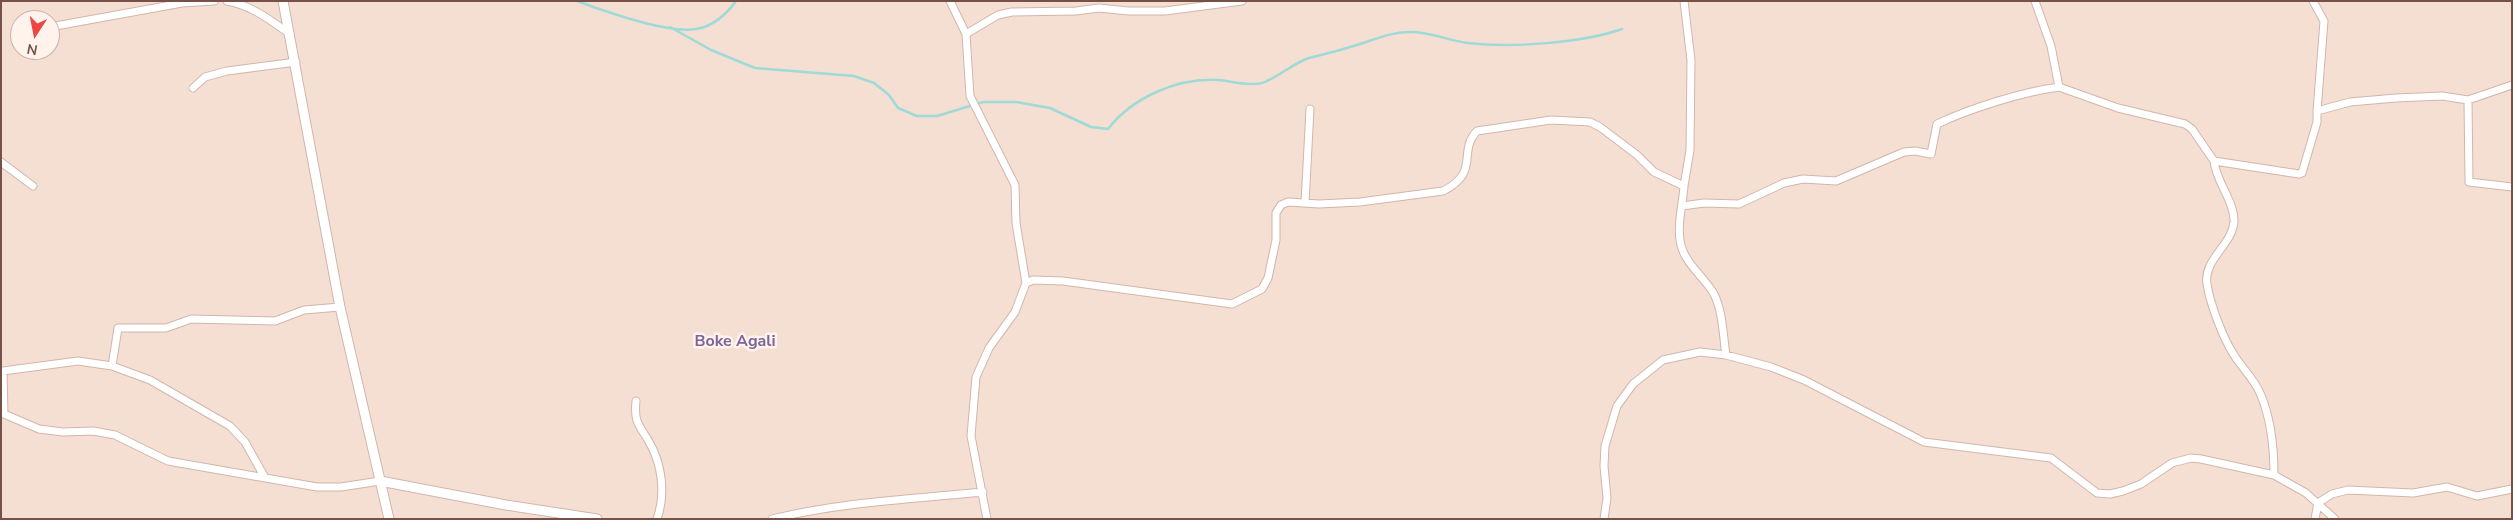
<!DOCTYPE html>
<style>
body{margin:0}
#map{position:relative;width:2513px;height:520px;overflow:hidden;background:#fdefe4;font-family:"Nunito Sans",sans-serif}
canvas{display:block}
.frame{position:absolute;inset:0;border:2px solid #775048;pointer-events:none}
.north{position:absolute;left:10px;top:10px;width:50px;height:50px;box-sizing:border-box;background:#fff3ec;border:1px solid #c9b2aa;border-radius:50%;rotate:191deg;font-size:14px;font-weight:700;line-height:20px;text-align:center;color:#775048}
.north::after{content:'';display:block;margin:auto;width:18px;height:22px;background:#ec4744;clip-path:polygon(50% 0,100% 100%,50% 72%,0 100%)}
</style>
<div id="map">
<canvas width="2513" height="520"></canvas>
<div class="frame"></div>
<div class="north">N</div>
</div>
<script>
const c = document.querySelector('canvas').getContext('2d');
c.lineJoin = 'round';
function fillPath(path, color) { c.fillStyle = color; c.fill(path, 'evenodd'); }
function trace(path, color, width, dash) { c.strokeStyle = color; c.lineWidth = width; c.lineCap = dash ? 'butt' : 'round'; c.setLineDash(dash || []); c.stroke(path); }
function drawText(font, color, halo, rows, align = 'center') {
  c.font = font + ' "Nunito Sans",sans-serif'; c.lineWidth = 5; c.setLineDash([]); c.textBaseline = 'middle'; c.strokeStyle = halo; c.fillStyle = color; for (const [text, x, y, turn = 0] of rows) {
    c.save(); c.translate(x, y); c.rotate((+turn || 0) * Math.PI / 180); c.textAlign = isNaN(turn) ? turn : align; if (halo) c.strokeText(text, 0, 0); c.fillText(text, 0, 0); c.restore();
  }
}
const residential = new Path2D(`
 M1,1H2512V519H1ZM20,20H50V50H20Z`);
const stream = new Path2D(`
 M577,1C604,11 669,34 696,29C712,27 727,14 736,1
 M670,27L711,50L755,68L854,76L874,83L889,95L898,108L917,116H937L983,102H1016L1050,108L1091,127L1108,129C1133,97 1177,78 1218,80C1232,81 1253,88 1267,81C1280,75 1292,65 1306,59C1321,54 1336,52 1350,47C1369,42 1389,32 1409,32C1430,31 1448,41 1468,43C1510,48 1583,43 1622,29`);
const minor = new Path2D(`
 M227,1C251,5 270,20 290,34
 M950,1L966,34L970,96L1015,185L1016,223L1026,283L1015,312L989,348L976,377L971,436L987,519
 M1684,1L1691,60L1690,150L1684,186
 M2035,1L2051,46L2059,87L2118,108L2185,124L2192,129L2214,161L2299,174L2302,173L2317,122V111L2350,102L2396,98L2442,96L2468,100L2512,85
 M2313,1L2324,21L2317,111
 M50,27L182,3L214,1
 M18,33H20
 M966,34L998,15L1012,12L1076,11L1099,8L1128,11H1165L1242,1
 M193,88L205,77L227,71L296,62
 M2468,100L2469,182L2512,187
 M2214,161C2216,182 2235,202 2234,222C2232,245 2203,260 2207,284C2210,304 2223,338 2234,355C2242,368 2254,379 2260,393C2271,418 2274,447 2274,475
 M1,162L33,186
 M1305,203L1310,109
 M1682,206L1704,203L1739,204L1784,183L1803,179L1836,181L1904,152L1915,151L1931,154L1937,124C1971,108 2022,92 2059,87
 M1026,283L1033,280L1063,281L1232,304L1262,289L1268,278L1276,240V213L1281,205L1288,202L1319,204L1360,202L1443,191C1481,172 1457,152 1477,131L1551,120L1590,122L1600,127L1637,155L1654,172L1684,186C1683,204 1677,222 1680,240C1683,263 1703,275 1714,294C1723,312 1723,336 1726,355
 M112,366L118,328H166L191,319L275,321L304,310L340,307
 M1,371H3L4,414L39,429L63,432L93,431L115,435L168,461L317,487H341L380,481
 M3,371L78,361L112,366L150,380L230,426L245,442L264,476
 M636,401C634,421 638,424 648,440C662,463 666,493 657,519
 M772,519C841,502 912,499 983,492
 M1604,519L1607,498L1604,466L1605,446L1617,406L1633,384L1663,360L1700,352L1726,355L1771,367L1804,380L1924,442L2051,458L2097,493L2110,494L2123,491L2141,484L2172,463L2191,458L2201,459L2274,475L2306,493L2335,519
 M2315,519L2318,503L2332,494L2348,490L2413,493L2447,487L2477,496L2512,489`);
const tertiary = new Path2D(`
 M283,1L340,307L389,519
 M380,481L506,505L597,519`);
const quarterNames = [
 ["Boke Agali",735,342]
];
fillPath(residential, '#f5dfd2');
trace(stream, '#9edad7', 2.5);
trace(minor, '#d1b6ac', 9);
trace(tertiary, '#d1b6ac', 11);
trace(minor, '#fff', 7);
trace(tertiary, '#fff', 9);
drawText('bold 16px', '#7d649b', '#fff3ec', quarterNames);
</script>
